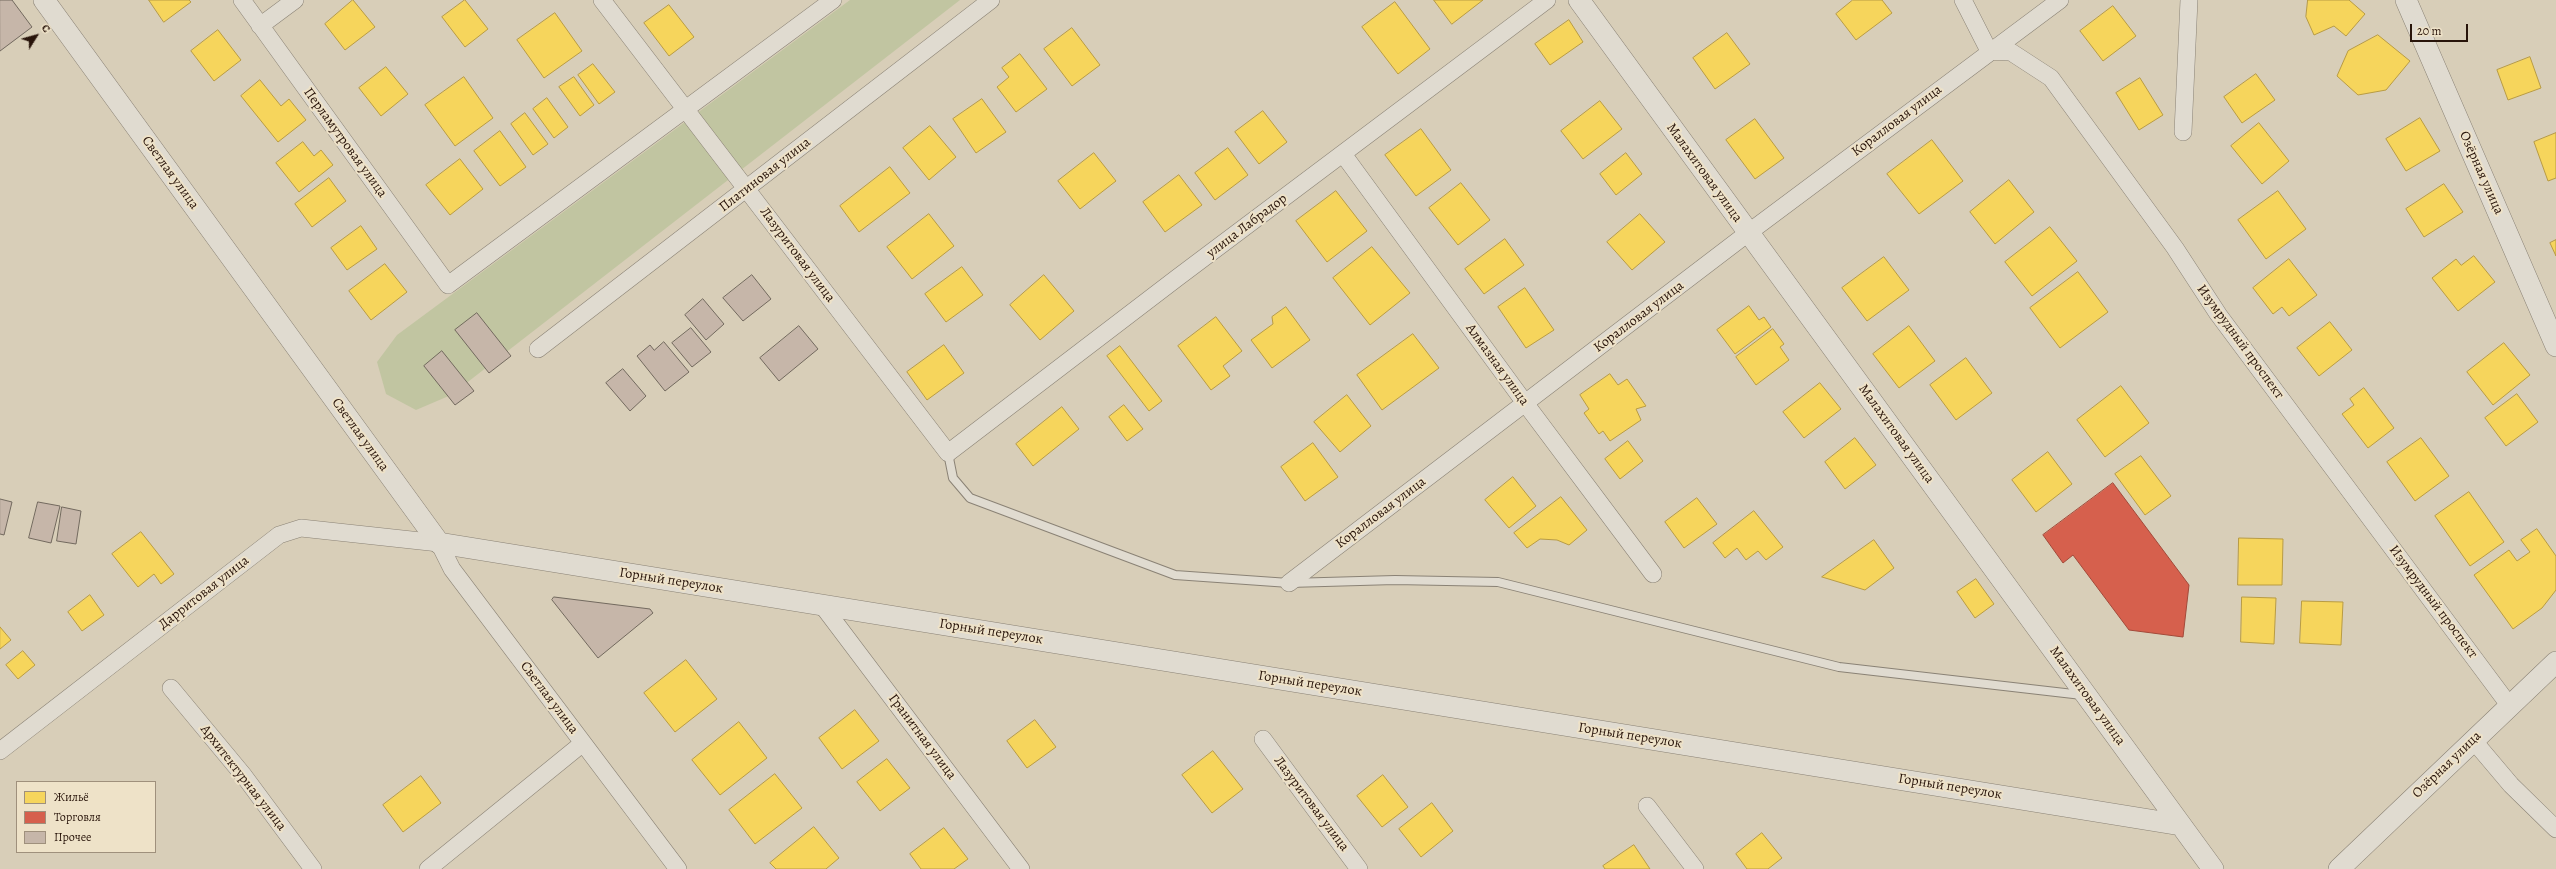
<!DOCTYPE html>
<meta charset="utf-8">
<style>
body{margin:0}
#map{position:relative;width:2556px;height:869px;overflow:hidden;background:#d8ceb8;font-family:Alegreya,serif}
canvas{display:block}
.legend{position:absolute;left:16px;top:781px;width:140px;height:72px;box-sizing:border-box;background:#eee2c8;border:1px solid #9f907c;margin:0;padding:5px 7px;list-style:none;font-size:12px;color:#28140a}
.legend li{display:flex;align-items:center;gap:8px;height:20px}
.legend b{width:20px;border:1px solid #9f907c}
.north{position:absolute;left:16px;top:16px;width:40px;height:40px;-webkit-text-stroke:3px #eee2c8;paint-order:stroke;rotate:53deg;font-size:11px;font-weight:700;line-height:16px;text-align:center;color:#28140a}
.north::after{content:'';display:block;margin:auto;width:14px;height:18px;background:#28140a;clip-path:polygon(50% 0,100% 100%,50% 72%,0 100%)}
.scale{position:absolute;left:2410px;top:24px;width:58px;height:18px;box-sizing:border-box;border:2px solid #28140a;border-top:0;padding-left:5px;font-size:12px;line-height:14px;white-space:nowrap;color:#28140a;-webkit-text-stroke:3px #eee2c8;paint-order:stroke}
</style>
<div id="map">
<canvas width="2556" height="869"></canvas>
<ul class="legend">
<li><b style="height:11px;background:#f6d55c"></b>Жильё</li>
<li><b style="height:11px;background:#d6604d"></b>Торговля</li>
<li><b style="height:11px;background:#c6b6a9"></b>Прочее</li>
</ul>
<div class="north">С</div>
<div class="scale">20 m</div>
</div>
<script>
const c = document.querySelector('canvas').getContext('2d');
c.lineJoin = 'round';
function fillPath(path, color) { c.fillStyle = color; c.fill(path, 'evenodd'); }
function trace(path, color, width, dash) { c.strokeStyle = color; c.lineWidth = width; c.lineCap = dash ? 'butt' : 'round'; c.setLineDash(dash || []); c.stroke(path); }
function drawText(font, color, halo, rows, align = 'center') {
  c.font = font + ' Alegreya,serif'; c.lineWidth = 4; c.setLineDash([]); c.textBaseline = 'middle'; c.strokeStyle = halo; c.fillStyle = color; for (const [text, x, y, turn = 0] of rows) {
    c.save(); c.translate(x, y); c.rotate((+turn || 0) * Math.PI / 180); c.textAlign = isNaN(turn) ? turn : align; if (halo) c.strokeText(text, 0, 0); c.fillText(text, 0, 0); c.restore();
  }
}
const green = new Path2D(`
 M850,0H960L451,395L416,410L386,394L377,362L397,335Z`);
const homes = new Path2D(`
 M149,0H189L191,2L164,22Z
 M353,0L375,27L345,50L325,24Z
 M465,0L488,29L465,47L442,17Z
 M1434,0H1483L1452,24Z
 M1853,0H1882L1892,13L1856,40L1836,14Z
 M2308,0H2349L2365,14L2346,36L2334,26L2314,35L2306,17Z
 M1395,2L1430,49L1398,74L1362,27Z
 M669,5L694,37L669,56L644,23Z
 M2113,6L2136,36L2103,61L2080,31Z
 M555,13L582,51L544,78L517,40Z
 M1569,20L1583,42L1550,65L1535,44Z
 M1072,28L1100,65L1072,86L1044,49Z
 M218,30L241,60L214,81L191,51Z
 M1727,33L1750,64L1715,89L1693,58Z
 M2378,35L2410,61L2386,90L2358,95L2337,76L2348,51Z
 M1020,54L1047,89L1016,112L997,87L1009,77L1002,68Z
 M2530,57L2541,88L2508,100L2497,70Z
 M593,64L615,92L599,104L578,75Z
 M386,67L408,94L381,116L359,88Z
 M2256,74L2275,100L2242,123L2224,97Z
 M464,77L493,118L455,146L425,105Z
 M574,77L594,105L580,116L559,87Z
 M2140,78L2163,115L2139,130L2116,93Z
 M260,80L281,106L289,99L306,120L278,142L241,96Z
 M547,98L568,127L554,138L533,109Z
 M982,99L1006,132L976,153L953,119Z
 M1600,101L1622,129L1583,159L1561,131Z
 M1263,111L1287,142L1259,164L1235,132Z
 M525,113L548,144L533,155L511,124Z
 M2420,118L2440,151L2406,171L2386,139Z
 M1755,119L1784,158L1755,179L1726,140Z
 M2259,123L2289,161L2262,184L2231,146Z
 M930,126L956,157L929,180L903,148Z
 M1421,129L1451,170L1416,196L1385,155Z
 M500,131L526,167L500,186L474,151Z
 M2556,133V178L2548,181L2534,142Z
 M1932,140L1963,181L1919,214L1887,174Z
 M303,142L314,156L321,150L333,165L299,192L276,163Z
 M1228,148L1248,175L1215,200L1195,173Z
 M1094,153L1116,181L1080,209L1058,181Z
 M1626,153L1642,174L1616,195L1600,174Z
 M460,159L483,189L450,215L426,185Z
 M890,167L910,193L859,232L840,206Z
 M1179,175L1202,205L1165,232L1143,202Z
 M329,178L346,201L312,227L295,204Z
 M2009,180L2034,212L1995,244L1970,212Z
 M1461,183L1490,220L1458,245L1429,208Z
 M2444,184L2463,212L2424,237L2406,209Z
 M1336,191L1367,231L1327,262L1296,221Z
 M2278,191L2306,229L2266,259L2238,220Z
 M929,214L954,246L912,279L887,247Z
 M1640,214L1665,242L1632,270L1607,242Z
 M361,226L377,249L347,270L331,248Z
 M2050,227L2077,261L2032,296L2005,262Z
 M1505,239L1524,265L1484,294L1465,269Z
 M2556,240V256L2550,243Z
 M1372,247L1410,293L1370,325L1333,278Z
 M2474,256L2495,282L2458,311L2432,278L2456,259L2461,265Z
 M1884,257L1909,290L1867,321L1842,288Z
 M2289,259L2317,295L2289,316L2282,307L2273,314L2253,288Z
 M385,264L407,292L371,320L349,291Z
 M962,267L983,295L946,322L925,294Z
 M2078,272L2108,312L2060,348L2030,308Z
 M1044,275L1074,311L1040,340L1010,305Z
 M1525,288L1554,330L1526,348L1498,307Z
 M1749,306L1759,320L1764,317L1771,327L1735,354L1717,330Z
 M1286,307L1310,340L1272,368L1251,340L1273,324L1272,317Z
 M1216,317L1242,351L1223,366L1230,376L1211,390L1178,346Z
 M2330,322L2352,350L2319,376L2297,348Z
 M1909,326L1935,361L1899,388L1873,354Z
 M1773,329L1784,344L1780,347L1789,360L1756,385L1736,357Z
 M1413,334L1439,368L1382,410L1357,375Z
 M2504,343L2530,375L2493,405L2467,372Z
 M944,345L964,373L927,400L907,372Z
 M1120,346L1162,401L1149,411L1107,356Z
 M1966,358L1992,393L1956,420L1930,385Z
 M1610,374L1618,385L1627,379L1646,406L1636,409L1641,420L1610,441L1603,431L1599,434L1584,413L1589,409L1580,395Z
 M1820,383L1841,409L1804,438L1783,412Z
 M2121,386L2149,423L2105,457L2077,420Z
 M2364,388L2394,428L2368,448L2342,414L2354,405L2350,399Z
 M2517,394L2538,422L2506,446L2485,418Z
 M1347,395L1371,426L1340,452L1314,422Z
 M1124,405L1143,429L1127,441L1109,417Z
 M1062,407L1079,429L1033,466L1016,444Z
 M1855,438L1876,465L1845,489L1825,462Z
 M2421,438L2449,476L2415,501L2387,462Z
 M1628,441L1643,461L1620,479L1605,459Z
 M1313,443L1338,477L1305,501L1281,467Z
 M2048,452L2072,484L2036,512L2012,480Z
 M2141,456L2171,496L2145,515L2115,474Z
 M1513,477L1536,506L1509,528L1485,500Z
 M2469,492L2504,542L2470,566L2435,516Z
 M1561,497L1587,530L1569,545L1557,540L1540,539L1527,548L1514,533Z
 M1697,498L1717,524L1684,548L1665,522Z
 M1754,511L1783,547L1766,560L1758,551L1746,560L1737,548L1725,558L1713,543Z
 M2537,529L2556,556V590L2542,608L2513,629L2474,575L2509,550L2517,561L2530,552L2521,540Z
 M141,532L174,574L161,584L154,574L138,587L112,554Z
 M2239,538L2283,539L2282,585H2238Z
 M1874,540L1894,568L1865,590L1822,577Z
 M1976,579L1994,604L1975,618L1957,592Z
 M90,595L104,615L82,631L68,612Z
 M2242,597L2276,598L2274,644L2241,642Z
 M2302,601L2343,602L2341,645L2300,643Z
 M0,627L11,640L0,649Z
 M23,651L35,665L18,679L6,665Z
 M686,660L717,699L675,732L644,693Z
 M855,710L879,741L842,769L819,738Z
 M1035,720L1056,747L1027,768L1007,741Z
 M739,722L767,758L720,795L692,760Z
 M1213,751L1243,789L1212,813L1182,775Z
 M887,759L910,788L880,811L857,782Z
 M775,774L802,808L755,844L729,810Z
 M1383,775L1408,807L1382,827L1357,796Z
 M421,776L441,803L403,832L383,805Z
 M1432,803L1453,831L1421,857L1399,829Z
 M814,827L839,858L826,869H776L770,863Z
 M944,828L968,859L954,869H921L910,854Z
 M1762,833L1782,858L1768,869H1747L1736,854Z
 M1634,845L1650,869H1605L1603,866Z`);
const shops = new Path2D(`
 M2113,483L2189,585L2183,637L2129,630L2073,555L2063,563L2043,535Z`);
const building = new Path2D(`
 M0,0H12L32,27L0,51Z
 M752,275L771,299L743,321L723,298Z
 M703,299L724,324L706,340L685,315Z
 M477,313L511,356L489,373L455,330Z
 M799,326L818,349L779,381L760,358Z
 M691,328L711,352L692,367L672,343Z
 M664,342L689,372L665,391L637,356L650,345L654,350Z
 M442,351L474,391L455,405L424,366Z
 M623,369L646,396L630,411L606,383Z
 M0,499L12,502L4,535L0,534Z
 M38,502L60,506L51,543L29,538Z
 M62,507L81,511L76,544L57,541Z
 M554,597L650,609L653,613L598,658L552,600Z`);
const service = new Path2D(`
 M948,453L953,478L970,498L1175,575L1289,583L1395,580L1498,582L1839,667L2082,695`);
const minor = new Path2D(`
 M242,0L448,285L833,0
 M602,0L948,453L1177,278L1547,0
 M1963,0L1989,51
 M260,26L295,0
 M1989,51L2011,52L2051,78L2175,248L2218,314L2509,705
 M2183,132L2189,0
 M1343,154L1525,403L1653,574
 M538,349L991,0
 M1289,583L1748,233L2060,0
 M822,605L1021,869
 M171,688L244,776L313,869
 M1263,739L1359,869
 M2473,740L2511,785L2556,829
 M0,751L279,535L301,528L439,543L452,569L678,869
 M1647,806L1695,869
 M428,869L583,743`);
const tertiary = new Path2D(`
 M44,0L439,543L2181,825
 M1579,0L2213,869
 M2406,0L2556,346
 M2339,869L2556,662`);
const streetNames = [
 ["Коралловая улица",1897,121,-37],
 ["Перламутровая улица",345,143,54],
 ["Светлая улица",170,173,54],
 ["Малахитовая улица",1704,173,54],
 ["Озёрная улица",2481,173,66],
 ["Платиновая улица",765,175,-38],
 ["улица Лабрадор",1247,226,-37],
 ["Лазуритовая улица",797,255,53],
 ["Коралловая улица",1639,317,-37],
 ["Изумрудный проспект",2240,342,54],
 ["Алмазная улица",1497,365,54],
 ["Малахитовая улица",1896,434,54],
 ["Светлая улица",360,435,54],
 ["Коралловая улица",1381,513,-37],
 ["Горный переулок",671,581,9],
 ["Дарритовая улица",204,593,-38],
 ["Изумрудный проспект",2433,602,53],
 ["Горный переулок",991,632,9],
 ["Горный переулок",1310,684,9],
 ["Малахитовая улица",2087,696,54],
 ["Светлая улица",549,698,53],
 ["Горный переулок",1630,736,9],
 ["Гранитная улица",922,737,53],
 ["Озёрная улица",2447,765,-44],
 ["Архитектурная улица",243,778,52],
 ["Горный переулок",1950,787,9],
 ["Лазуритовая улица",1311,804,53]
];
fillPath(green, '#c1c5a1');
fillPath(homes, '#f6d55c');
trace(homes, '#b89b43', 1);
fillPath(shops, '#d6604d');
trace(shops, '#a24939', 1);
fillPath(building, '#c6b6a9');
trace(building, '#72695e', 1);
trace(service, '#8a8275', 10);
trace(minor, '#8a8275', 18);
trace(tertiary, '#8a8275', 22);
trace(service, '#e0dbd0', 8);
trace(minor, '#e0dbd0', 17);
trace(tertiary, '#e0dbd0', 21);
drawText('14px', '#28140a', '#eee2c8', streetNames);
</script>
